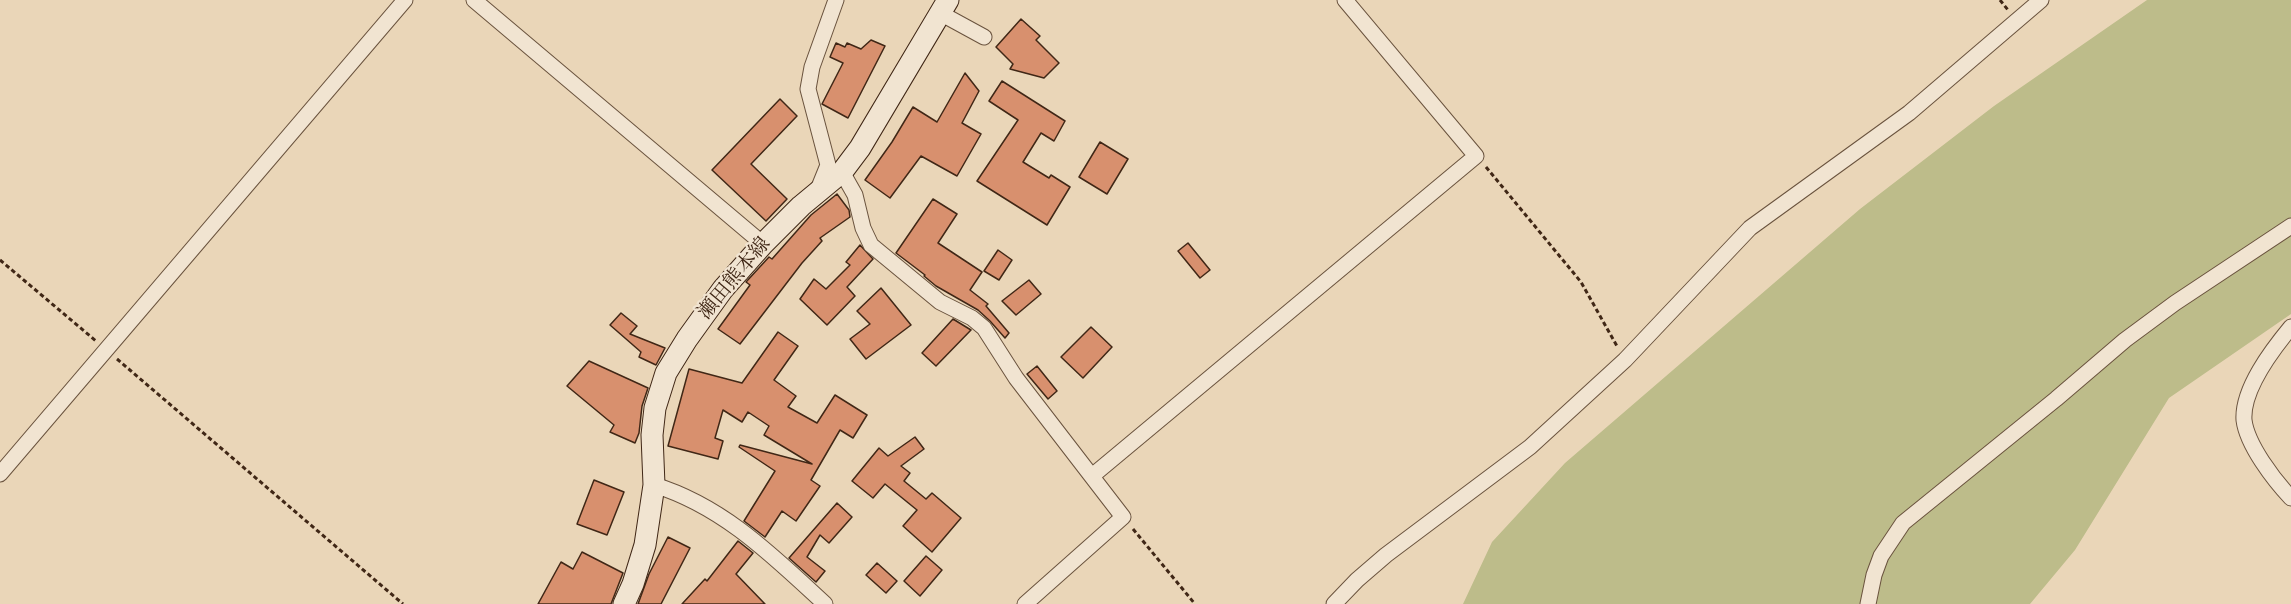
<!DOCTYPE html>
<meta charset="utf-8">
<style>
body{margin:0}
canvas{display:block;background:#ead6b8}
</style>
<canvas width="2291" height="604"></canvas>
<script>
const c = document.querySelector('canvas').getContext('2d');
c.lineJoin = 'round';
function fillPath(path, color) { c.fillStyle = color; c.fill(path, 'evenodd'); }
function trace(path, color, width, dash) { c.strokeStyle = color; c.lineWidth = width; c.lineCap = dash ? 'butt' : 'round'; c.setLineDash(dash || []); c.stroke(path); }
function drawText(font, color, halo, rows, align = 'center') {
  c.font = font + ' Cardo,"Noto Serif JP",serif'; c.lineWidth = 4.5; c.setLineDash([]); c.textBaseline = 'middle'; c.strokeStyle = halo; c.fillStyle = color; for (const [text, x, y, turn = 0] of rows) {
    c.save(); c.translate(x, y); c.rotate((+turn || 0) * Math.PI / 180); c.textAlign = isNaN(turn) ? turn : align; if (halo) c.strokeText(text, 0, 0); c.fillText(text, 0, 0); c.restore();
  }
}
const green = new Path2D(`
 M2147,0H2291V314L2169,398L2075,550L2030,604H1463L1492,542L1565,463L1860,209L1994,106Z`);
const building = new Path2D(`
 M1021,19L1040,36L1036,40L1059,63L1044,78L1010,69L1013,64L996,47Z
 M871,40L885,46L848,118L822,104L843,63L830,57L836,43L845,47L847,43L861,49Z
 M965,73L979,91L962,123L981,134L957,176L921,156L890,198L865,180L892,142L913,107L937,122Z
 M1002,81L1065,121L1054,141L1041,133L1023,162L1049,178L1051,175L1070,187L1047,225L977,181L1018,120L989,101Z
 M780,99L797,116L751,164L787,199L766,221L712,170Z
 M1100,142L1128,159L1107,194L1079,177Z
 M837,194L849,210L850,217L820,238L822,241L802,263L740,344L718,329L750,285L746,282L769,257L772,259L811,215Z
 M933,199L957,214L938,243L982,272L970,290L988,304L986,306L1009,333L1005,338L990,321L978,310L936,286L924,276L925,275L896,253Z
 M1188,243L1210,270L1200,278L1178,251Z
 M860,245L873,259L847,287L855,296L827,325L800,299L814,279L826,289L850,265L846,262Z
 M998,250L1012,260L999,280L984,271Z
 M1029,280L1041,294L1016,315L1002,301Z
 M881,288L911,325L866,359L850,339L870,324L857,311Z
 M621,313L637,326L630,334L665,348L656,365L639,357L641,352L610,325Z
 M953,319L971,330L936,366L922,353Z
 M1091,327L1112,347L1083,378L1061,357Z
 M778,332L798,346L774,380L796,396L788,407L817,423L835,395L867,415L853,438L840,430L811,480L820,486L796,521L782,511L765,537L744,521L775,471L739,447L740,445L812,464L764,435L769,426L748,412L742,422L723,410L715,438L723,441L718,459L668,446L689,369L742,383Z
 M589,361L648,388L642,406L639,433L635,443L610,432L614,425L567,386Z
 M1037,366L1057,391L1048,399L1027,374Z
 M915,437L924,449L901,466L910,473L904,481L926,499L932,493L961,518L932,552L903,526L917,510L885,484L873,498L852,481L879,448L888,456Z
 M594,480L624,492L607,535L577,524Z
 M837,503L852,517L829,543L820,535L807,557L825,571L816,582L789,558Z
 M668,537L690,548L661,604H638L649,574Z
 M738,541L753,553L736,574L765,604H682L705,579L707,581Z
 M582,552L623,573L611,604H538L561,562L573,569Z
 M926,556L942,570L920,596L904,581Z
 M877,563L897,581L886,593L866,575Z`);
const path = new Path2D(`
 M2000,0L2008,10
 M1486,167L1581,282L1618,348
 M0,260L96,341
 M117,359L403,604
 M1133,529L1195,604`);
const minor = new Path2D(`
 M474,0L763,244
 M940,13L984,37
 M842,172L855,195L863,228L871,245L940,302L972,318L984,328L1016,378L1123,517L1025,604
 M817,192L828,165L808,89L812,67L836,0
 M2291,327C2272,350 2242,389 2244,420C2247,445 2274,480 2291,498
 M0,474L405,0
 M1092,476L1476,156L1345,0
 M654,485C723,506 773,556 825,604
 M1334,604L1357,580L1386,555L1530,447L1625,360L1750,228L1909,113L2041,0
 M1868,604L1874,575L1881,556L1903,523L2056,399L2125,340L2175,303L2291,226`);
const secondary = new Path2D(`
 M624,604L633,584L645,545L654,485L652,435L655,408L666,373L687,339L723,289L763,244L801,206L842,172L860,148L948,0`);
const streetNames = [
 ["瀬田熊本線",735,279,-50]
];
fillPath(green, '#bdbc8a');
fillPath(building, '#d8906e');
trace(building, '#402716', 1.5);
trace(minor, '#6a533e', 17);
trace(secondary, '#402716', 23);
trace(path, '#402716', 3, [4.5, 3]);
trace(minor, '#f1e4d1', 15);
trace(secondary, '#f1e4d1', 21);
drawText('20px', '#402716', '#f1e4d1', streetNames);
</script>
